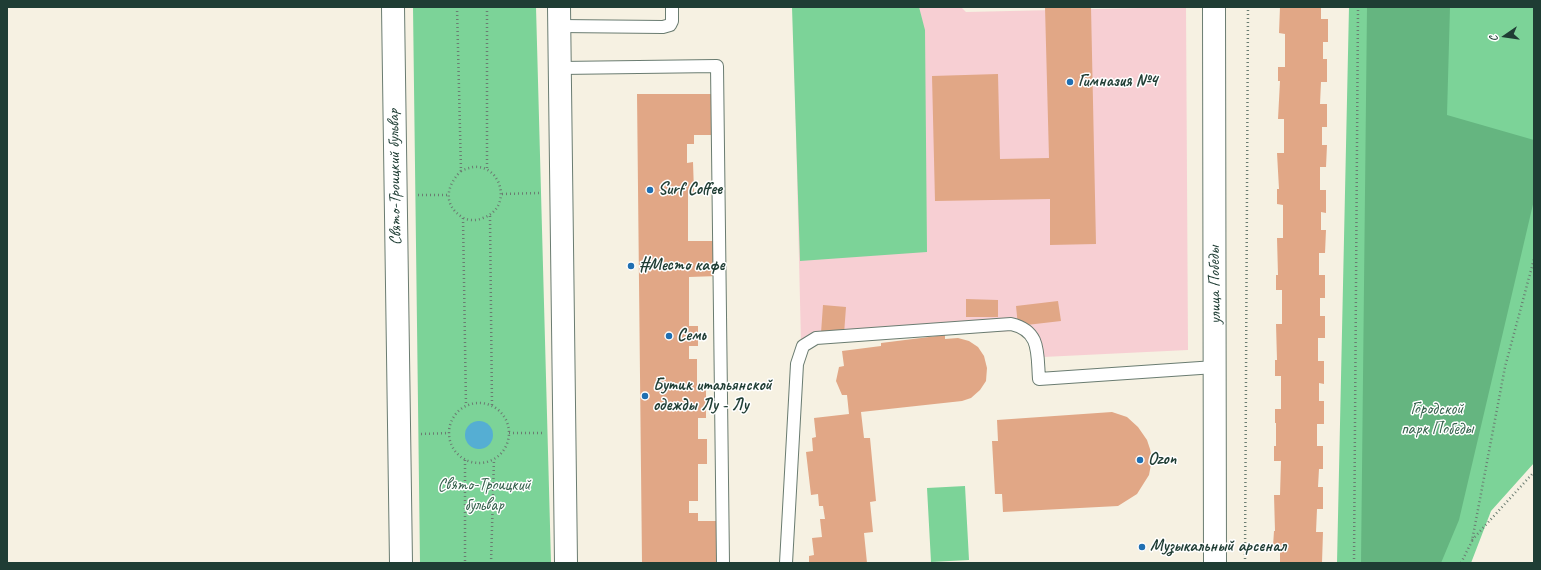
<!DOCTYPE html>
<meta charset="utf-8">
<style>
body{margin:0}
#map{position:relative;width:1541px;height:570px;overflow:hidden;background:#f6f1e2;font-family:Caveat,sans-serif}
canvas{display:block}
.frame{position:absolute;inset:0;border:8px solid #1f3d34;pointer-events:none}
.north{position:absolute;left:1485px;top:16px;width:40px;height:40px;-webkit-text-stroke:3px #fff;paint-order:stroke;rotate:257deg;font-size:11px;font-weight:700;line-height:16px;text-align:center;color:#1f3d34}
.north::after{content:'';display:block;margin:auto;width:14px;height:18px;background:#1f3d34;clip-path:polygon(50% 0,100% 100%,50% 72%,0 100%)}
</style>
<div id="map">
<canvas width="1541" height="570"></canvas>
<div class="frame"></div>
<div class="north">С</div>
</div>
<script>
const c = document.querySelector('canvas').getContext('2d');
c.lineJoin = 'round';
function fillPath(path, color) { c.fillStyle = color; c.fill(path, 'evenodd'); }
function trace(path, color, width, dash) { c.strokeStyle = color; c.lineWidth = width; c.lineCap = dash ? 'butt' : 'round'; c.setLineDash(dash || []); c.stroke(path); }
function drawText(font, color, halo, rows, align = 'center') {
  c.font = font + ' Caveat,sans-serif'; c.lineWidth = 3; c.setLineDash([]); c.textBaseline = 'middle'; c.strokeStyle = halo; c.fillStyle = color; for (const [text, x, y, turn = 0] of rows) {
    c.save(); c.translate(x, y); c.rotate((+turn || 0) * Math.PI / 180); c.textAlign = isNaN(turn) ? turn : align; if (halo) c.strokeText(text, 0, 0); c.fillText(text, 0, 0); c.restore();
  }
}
const built = new Path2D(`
 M793,7H961L966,12L1186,7L1188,350L1043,357L1031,330L801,343Z`);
const green = new Path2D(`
 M413,7H536L551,563H420Z
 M792,7H919L925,30L927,252L800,261Z
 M1349,7H1534V463L1491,511L1471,563H1337Z
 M965,486L969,560L931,562L927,488Z`);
const forest = new Path2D(`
 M1367,7H1450L1447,115L1534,140V200L1459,520L1441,563H1361Z`);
const water = new Path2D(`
 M465 435a14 14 0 1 1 28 0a14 14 0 1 1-28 0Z`);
const building = new Path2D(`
 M1045,7H1091L1096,244L1050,245V199L935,201L932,76L998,74L1000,159L1049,158Z
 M1280,7H1321V19H1328V42H1323V59H1327V82H1321L1320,104H1327V127H1322V145H1327L1326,167H1320V190H1326V213L1321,212V230H1326L1325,253H1319V275H1325V298H1320V316H1325V338H1318V361H1324V384L1319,383V401H1324V424H1317V446H1323V469H1319L1318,487H1323V509H1317L1316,532H1323L1322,563H1280V547L1273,546L1274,531H1275L1274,495H1280L1281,461H1274V446H1276V423H1275V409H1281V376H1275V360H1277L1276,324H1282V290H1276V275H1278L1277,238H1283V205L1277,204V189H1279L1277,153H1284V119H1278L1280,81H1278V67H1285V34L1279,33Z
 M637,94H718V135H694V144H687V163L693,162L694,192L688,193V241H717L718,276L689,277V326H698V346H689V359H697V390H706V418H698V439H707V464H698V501H689V513H698V521H719L720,563H642Z
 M966,299L998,300V317H966Z
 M1058,301L1061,321L1018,326L1016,306Z
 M823,305L846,307L844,334L821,333Z
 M945,335V339L958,338L969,341L978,347L984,356L987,368L986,381L980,390L971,398L962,401L861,412L864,438H870L876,501L870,502L873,532L864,533L867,563H809V556L814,555L812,538L822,537L820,519H825L823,506H819L818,494L811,495L806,452L813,451L812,438L816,437L814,418L849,414L847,395H842L836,381L839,367L844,366L842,351L881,346V343Z
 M1112,412L1127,417L1138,427L1147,440L1150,449L1152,459L1149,475L1137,494L1118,506L1003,512L1002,494H995L992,441H998L997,420Z`);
const path = new Path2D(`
 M457,7L461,171C447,185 442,204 462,217C468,221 476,221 483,218C513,208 502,164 473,167C469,168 465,169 461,171
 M487,7V170
 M502,194L539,193
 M418,195H448
 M490,216L492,406
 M463,218L466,406
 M449 433a30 30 0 1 1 60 0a30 30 0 1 1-60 0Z
 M509,433H543
 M421,434L449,433
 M465,460V563
 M1472,540L1534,472
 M491,563L494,459
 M1245,563L1248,7
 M1354,563L1358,7
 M1461,563L1472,541L1505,367L1534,259`);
const service = new Path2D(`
 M560,26L663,27L670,25L672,21V7
 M560,68L717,66L723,563
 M786,563L797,364L803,346L816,338L1011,324C1041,331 1037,353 1039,379L1215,367`);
const minor = new Path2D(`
 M1214,7L1215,563`);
const tertiary = new Path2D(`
 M393,7L401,563
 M559,7L566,563`);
const markers = [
 [1070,82,4,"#1f6fb2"],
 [650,190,4,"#1f6fb2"],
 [631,266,4,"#1f6fb2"],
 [669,336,4,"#1f6fb2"],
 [645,396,4,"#1f6fb2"],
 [1140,460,4,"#1f6fb2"],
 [1142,547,4,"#1f6fb2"]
];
const poiNames = [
 ["Гимназия №4",1078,82],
 ["Surf Coffee",658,190],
 ["#Место кафе",639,266],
 ["Семь",677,336],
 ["Бутик итальянской",653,386],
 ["одежды Лу - Лу",653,406],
 ["Ozon",1148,460],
 ["Музыкальный арсенал",1150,547]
];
const streetNames = [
 ["Свято-Троицкий бульвар",395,177,-91],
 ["улица Победы",1215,285,-91]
];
const parkNames = [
 ["Городской",1437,410],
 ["парк Победы",1437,430],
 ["Свято-Троицкий",484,486],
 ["бульвар",484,506]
];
fillPath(built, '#f7cfd3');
fillPath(green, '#7cd398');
fillPath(forest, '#65b580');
fillPath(water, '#55aed3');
fillPath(building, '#e1a786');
trace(service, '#6a7c71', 14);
trace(minor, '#6a7c71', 24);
trace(tertiary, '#6a7c71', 24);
trace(path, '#6a7c71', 2.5, [1, 3]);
trace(service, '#fff', 12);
trace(minor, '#fff', 22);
trace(tertiary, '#fff', 22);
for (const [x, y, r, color] of markers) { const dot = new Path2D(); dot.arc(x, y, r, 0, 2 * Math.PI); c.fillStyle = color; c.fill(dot); trace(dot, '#fff', 1.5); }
drawText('bold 17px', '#1f3d34', '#fff', poiNames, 'left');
drawText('17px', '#1f3d34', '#fff', streetNames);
drawText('17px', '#36624d', '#fff', parkNames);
</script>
